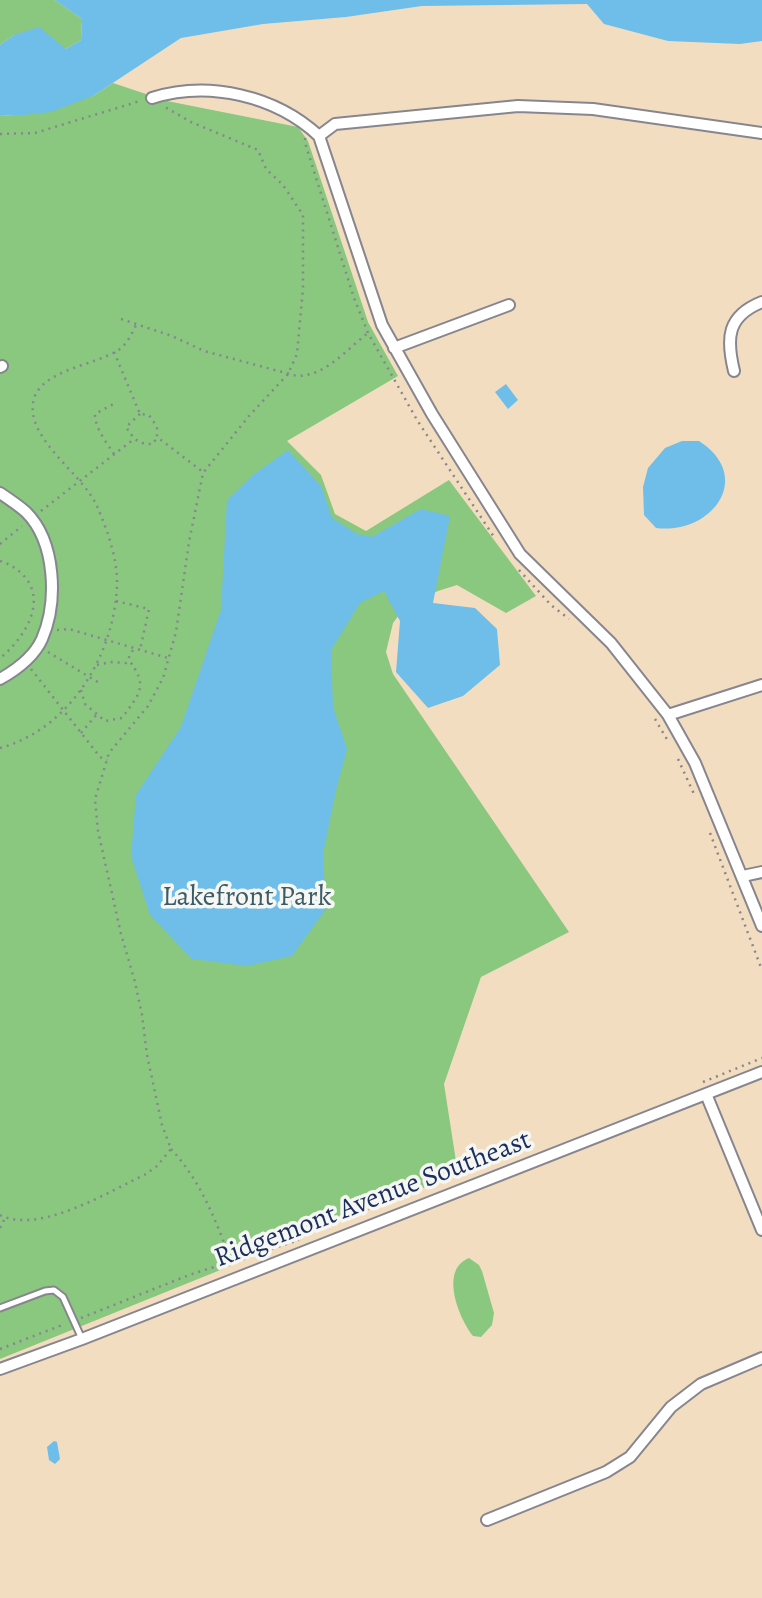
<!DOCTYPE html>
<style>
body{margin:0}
canvas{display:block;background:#f3ddc0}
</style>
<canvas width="762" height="1598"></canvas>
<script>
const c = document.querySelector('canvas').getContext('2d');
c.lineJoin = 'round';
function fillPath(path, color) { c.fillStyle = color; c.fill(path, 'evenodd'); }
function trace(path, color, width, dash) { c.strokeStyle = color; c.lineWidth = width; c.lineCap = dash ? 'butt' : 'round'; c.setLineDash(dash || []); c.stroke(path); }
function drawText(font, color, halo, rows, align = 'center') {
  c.font = font + ' Alegreya,serif'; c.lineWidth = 7; c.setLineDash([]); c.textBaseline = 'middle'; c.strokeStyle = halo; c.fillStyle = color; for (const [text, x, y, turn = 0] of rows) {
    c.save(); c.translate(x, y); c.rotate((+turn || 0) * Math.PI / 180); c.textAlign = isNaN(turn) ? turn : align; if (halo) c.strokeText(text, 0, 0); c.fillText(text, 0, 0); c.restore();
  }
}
const green = new Path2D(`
 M0,0H55L82,19L81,40L66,49L14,35L0,45Z
 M113,83L167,101L298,127L308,141L368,322L398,376L287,441L321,475L335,514L366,531L449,480L536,596L506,613L457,585L438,591L405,607L393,623L386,652L393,674L569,932L481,977L444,1084L458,1174L0,1359V115L14,116L93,96Z
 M469,1258L479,1265L482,1271L494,1313L492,1325L481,1337L473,1336C459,1318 439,1270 469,1258Z`);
const water = new Path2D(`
 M55,0H762V41L740,44L668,41L604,24L587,4L422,6L346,17L263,24L181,38L93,96L51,112L14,116L0,115V45L14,35L39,27L66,49L81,40L82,19Z
 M506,384L518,400L508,409L495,392Z
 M682,441H699C755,477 712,535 656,528L644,515L643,487L648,468L665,448Z
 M288,450L321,486L332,518L357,534L372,537L421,509L450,516L433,603L475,608L497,629L500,665L463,696L428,708L396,672L400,621L384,591L360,603L331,650L333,707L347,749L336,790L323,854L326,909L292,956L247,966L192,959L150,915L131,856L136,795L181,727L221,610L227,500L253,475Z
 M54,1441L57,1442L60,1459L55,1464L49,1460L47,1447Z`);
const path = new Path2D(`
 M0,134L35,133L140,101
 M305,138L306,146L354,298L368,333L417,420L494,537
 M121,319L172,336L204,351L297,376C326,376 347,349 369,332
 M114,352L140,414L149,415L157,427V437L203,472
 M140,414L126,427C133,438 138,445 153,444L157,437
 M114,454C106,442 95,428 95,414L117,402
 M41,511L134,439
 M0,544L22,526
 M0,561C10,564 16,568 24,576C48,602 23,640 0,658
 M519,570L551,605L569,619
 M116,601L149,609L140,650
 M57,630L69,629L168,658
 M48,652L101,684
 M97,665L110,662L126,663L134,648
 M31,669L100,757L107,760
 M81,690L85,704L105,721L122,718C140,693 149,686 128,659
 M655,719L668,741
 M81,733L97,714
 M0,748C70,729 114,655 117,586C118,559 107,529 96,504C80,472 28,440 33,403C38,369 96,366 120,349C128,343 133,331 137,323
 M678,759L694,794
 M710,833L762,970
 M703,1082L762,1058
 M171,1149C200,1180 217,1222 231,1262
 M0,1215C39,1235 110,1191 146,1174L157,1166L171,1149L162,1125L147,1055L142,1015L135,982L121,934L98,831L95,799L109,753L148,706L163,678L176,632L189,542L203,473L249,416L288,374L297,354L303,288V215L283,185L266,169L258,150L191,122L165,107
 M0,1228L5,1218
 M81,1318L189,1275L299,1240
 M0,1349L65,1324`);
const lane = new Path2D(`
 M0,1308L45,1291L54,1290L63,1297L82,1339`);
const street = new Path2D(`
 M152,98C209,80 276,96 319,136
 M319,136L382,325L432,414L520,554L611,643L668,715L695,763L762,926
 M319,136L335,124L518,106L593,109L762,133
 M394,348L509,305
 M0,367L2,366
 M734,371C726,338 727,316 762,302
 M0,493C9,499 18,505 26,512C56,542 58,602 42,639C34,657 16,670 0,679
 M668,715L762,685
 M743,876L762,872
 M706,1094L762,1230
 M0,1369L82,1339L762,1072
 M487,1520L606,1472L630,1457L671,1407L701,1384L762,1358`);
const parkNames = [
 ["Lakefront Park",247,898]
];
const streetNames = [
 ["Ridgemont Avenue Southeast",373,1200,-21]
];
fillPath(green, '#8ac87f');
fillPath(water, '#6ebee9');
trace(lane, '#87868f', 9);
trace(street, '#87868f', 14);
trace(path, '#87868f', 2.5, [2, 5]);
trace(lane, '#fff', 5);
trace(street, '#fff', 10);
drawText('28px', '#3c5d68', '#f6f6f2', parkNames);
drawText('28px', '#1b2f5e', '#f6f6f2', streetNames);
</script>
